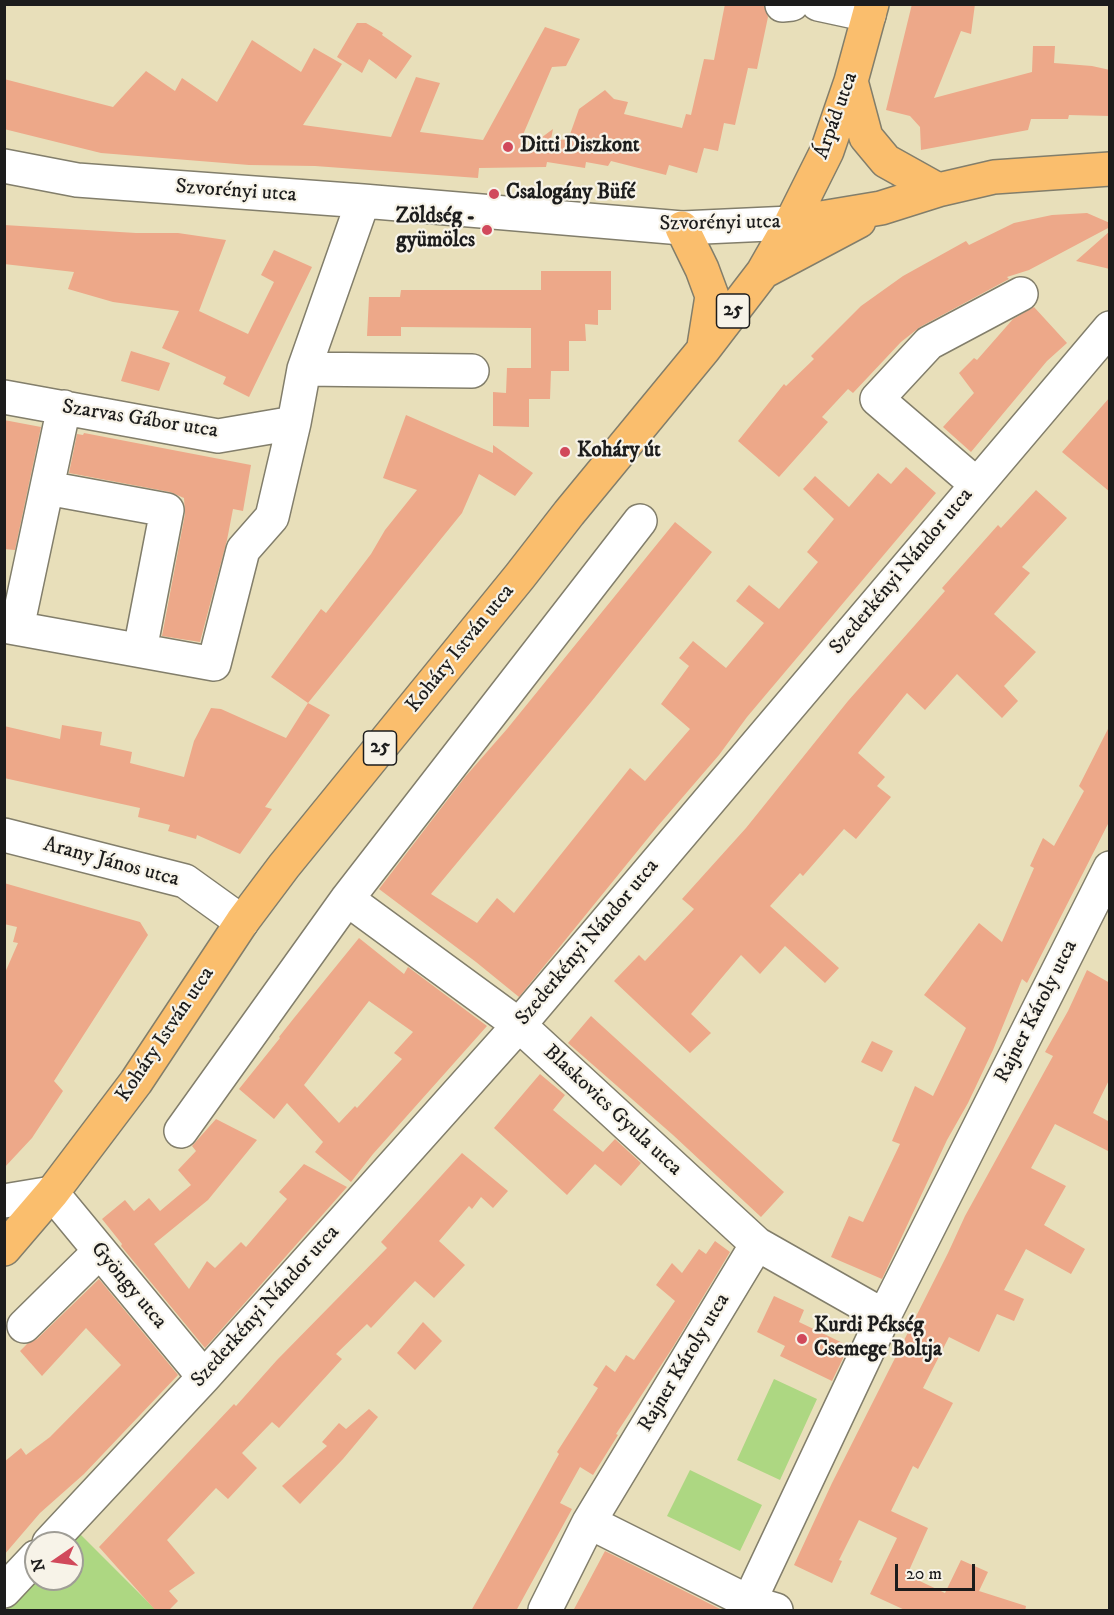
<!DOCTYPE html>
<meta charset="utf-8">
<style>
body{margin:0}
#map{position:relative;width:1114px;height:1615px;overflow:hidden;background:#e8dfba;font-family:"IM FELL DW Pica",serif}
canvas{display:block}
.frame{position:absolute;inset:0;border:6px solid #1c1c1c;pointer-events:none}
.north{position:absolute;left:24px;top:1531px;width:60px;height:60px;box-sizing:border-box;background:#f7f3e8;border:2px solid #9f9d96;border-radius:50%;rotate:257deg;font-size:16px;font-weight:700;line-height:24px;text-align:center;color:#1c1c1c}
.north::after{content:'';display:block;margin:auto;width:21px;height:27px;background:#d1495b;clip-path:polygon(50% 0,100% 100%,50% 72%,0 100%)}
.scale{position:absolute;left:895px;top:1564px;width:80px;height:27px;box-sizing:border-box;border:3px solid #1c1c1c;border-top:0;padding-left:8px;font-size:18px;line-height:21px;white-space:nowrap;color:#1c1c1c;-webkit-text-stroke:4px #f7f3e8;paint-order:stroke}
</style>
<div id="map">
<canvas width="1114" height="1615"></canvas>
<div class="frame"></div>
<div class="north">N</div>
<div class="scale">20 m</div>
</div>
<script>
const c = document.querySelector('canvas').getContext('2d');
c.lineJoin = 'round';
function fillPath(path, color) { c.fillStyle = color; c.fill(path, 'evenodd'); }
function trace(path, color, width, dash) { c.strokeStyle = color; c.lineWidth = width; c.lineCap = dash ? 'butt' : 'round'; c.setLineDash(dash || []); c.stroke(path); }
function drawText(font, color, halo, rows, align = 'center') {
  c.font = font + ' "IM FELL DW Pica",serif'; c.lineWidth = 4.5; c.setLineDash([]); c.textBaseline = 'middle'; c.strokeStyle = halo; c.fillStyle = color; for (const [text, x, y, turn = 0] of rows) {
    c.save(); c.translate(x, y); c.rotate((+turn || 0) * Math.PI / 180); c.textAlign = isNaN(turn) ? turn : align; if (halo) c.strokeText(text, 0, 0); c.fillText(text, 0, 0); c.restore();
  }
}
const green = new Path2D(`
 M774,1379L817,1399L780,1480L737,1460Z
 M690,1470L762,1505L740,1551L667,1516Z
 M80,1534L156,1610H5L36,1579H72V1543Z`);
const building = new Path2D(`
 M725,4H764L768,17L757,69L748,68L735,125L724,123L718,151L704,148L697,173L669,165L666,175L611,161L608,166L586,162L585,168L547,162L546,167L479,168L478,178L315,166L249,165L101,153L4,129V79L113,107L146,71L175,91L182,78L217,102L252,40L301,72L314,48L342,64L303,125L391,137L416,77L440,83L420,132L483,140L545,27L580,39L566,66L552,67L522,137L529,138L522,152L553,129L551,139L568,140L579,109L605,90L614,99L628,102L624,114L682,128L686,114L691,115L704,59L714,60Z
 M912,4H975L971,34L961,31L934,98L1032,72L1033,46H1055L1054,63L1092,66L1110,70V116L1069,115L1068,119H1031L1028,130L921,150L920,127L910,116L886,110Z
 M357,23H366L383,33L382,35L412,56L396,79L369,59L362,73L337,57Z
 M1087,213L1110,223V227L1029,270L1007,277L1009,279L920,327L901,342L853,393L848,389L822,417L828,422L779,477L738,441L784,384L786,386L814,359L811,356L861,306L903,276L966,241L969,245L1014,223L1052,215Z
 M4,225L136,233H178L226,240L199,311L248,334L274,282L261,275L274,250L312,267L249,397L223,384L226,377L162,348L179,311L113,302L68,289L74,272L4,264Z
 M1110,231V269L1076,261Z
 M541,271H611V310H598V325L585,324L586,341H569V371H551L550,399H529V427L493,426V392L506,393L507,368H531V328L401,327V336H367L369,297H400L401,290H541Z
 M1034,307L1067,343L1047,361L971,452L943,427L974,393L959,373L974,358L977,360L1013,319Z
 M131,351L170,363L159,391L121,381Z
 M1110,397V492L1062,452Z
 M406,415L493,453V445L533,473L515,496L479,474L462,513L308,703L271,677L321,609L326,613L371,554L385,530L417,490L383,478Z
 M4,420L41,427L15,550L4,549Z
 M84,433L251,465L243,511L233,509L227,540L200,642L162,636L185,514L184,498L170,492L69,473L77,434L83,435Z
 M906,467L936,493L747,717L719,755L657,827L519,997L476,962L379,889L465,777L507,729L675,522L712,552L591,702L431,894L477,923L497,898L514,913L630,768L645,781L690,729L661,704L689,666L679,658L693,641L726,668L764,623L736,601L749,585L779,609L818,562L807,552L834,519L803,489L815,476L849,507L878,473L891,484Z
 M1036,490L1067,518L1022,567L1030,573L994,614L1036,652L1004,686L1018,701L1002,718L957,674L925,710L907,693L858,753L885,777L877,786L891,797L856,839L844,829L803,876L800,873L770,906L839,968L825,983L785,946L760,974L741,955L691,1014L711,1033L690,1053L614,981L639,955L645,961L694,909L682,899L746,828L848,701L945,591L942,588L998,525L1001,528Z
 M308,703L330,715L265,807L272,809L240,854L197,835L196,839L168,831L170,825L138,817L140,808L4,778V726L60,739L62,725L102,732L100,745L132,752L130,763L184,777L194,741L211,708L221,709L286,738Z
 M1110,725V820L1027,983L1022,979L993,1050L968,1103L947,1140L882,1279L831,1257L849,1216L863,1222L900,1144L892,1141L915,1086L933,1096L966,1028L924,995L979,923L1002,942L1034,868L1030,866L1043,838L1054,846L1084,791L1079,786Z
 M4,883L140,922L148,935L54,1081L63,1091L32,1138L4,1168V975L18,943L13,942L17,927L4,924Z
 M359,938L404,974L408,967L487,1026L373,1154L351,1182L315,1152L323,1142L287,1103L274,1119L239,1089L280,1038L279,1037L294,1018ZM369,1001L413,1032L394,1053L402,1059L357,1108L355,1106L339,1123L304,1085Z
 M1087,970L1110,983V1078L1093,1113L1110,1122V1152L1055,1124L1031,1168L1066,1186L1044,1225L1085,1249L1071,1274L1026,1249L1004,1290L1024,1299L1014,1321L997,1314L979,1352L949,1337L923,1388L953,1403L918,1469L913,1466L891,1511L928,1528L907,1575L945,1593L961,1560L988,1572L979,1591L1026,1606L1025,1611H907L870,1594L897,1538L859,1520L839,1560L842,1561L832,1583L794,1565L832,1483L948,1253L965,1216L1053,1056L1045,1052L1068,1011Z
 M591,1016L784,1192L761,1217L673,1135L568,1043Z
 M872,1041L893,1051L882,1072L861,1062Z
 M540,1074L565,1095L553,1110L603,1152L615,1139L641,1163L621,1186L595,1164L567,1195L494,1128Z
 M216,1119L257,1140L208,1200L154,1244L189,1289L207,1261L215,1268L241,1242L246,1247L287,1199L279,1192L304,1164L347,1187L205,1348L121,1246L122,1244L102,1219L125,1200L134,1211L149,1198L160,1211L191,1185L178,1170L196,1151L192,1146Z
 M462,1153L508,1191L493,1208L481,1197L472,1209L469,1206L439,1241L465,1265L434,1298L415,1281L371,1328L367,1324L336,1354L342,1359L279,1428L272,1422L242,1453L257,1468L228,1499L216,1488L167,1540L195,1573L169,1591L178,1601L168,1611H156L99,1547L234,1404L236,1406L277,1360L387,1248L381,1242Z
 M715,1241L730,1252L673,1347L616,1434L618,1435L593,1475L580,1467L560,1503L572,1509L516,1611H471L559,1454L557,1452L598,1388L593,1385L606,1365L615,1372L626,1355L634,1360L675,1301L656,1285L672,1263L682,1273L699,1249L706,1254Z
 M99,1279L178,1375L84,1474L40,1513L4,1555V1462L21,1448L26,1455L50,1437L121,1365L86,1328L42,1376L20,1351L27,1344L37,1339Z
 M774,1296L804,1310L799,1322L849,1346L832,1381L780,1356L785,1346L757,1332Z
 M423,1322L442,1341L415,1370L397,1353Z
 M369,1409L378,1417L343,1459L300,1504L282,1486L327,1446L322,1442L339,1423L346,1429Z
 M605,1551L631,1564L724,1611H573Z`);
const minor = new Path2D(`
 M818,4L869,15
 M782,5L792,4
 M4,166L77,180L363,201L682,228L791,223
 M304,369L472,371
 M4,397L218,436L294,423
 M976,484L877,399L929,343L1021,294
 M47,488L167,510L140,650
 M4,626L214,664L243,550L272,517L294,423L304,369L363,201
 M17,628L64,407
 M4,835L185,881L242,922
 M347,899L519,1025L757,1244L884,1316
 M181,1131L347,899L640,521
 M4,1201L52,1193L204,1377
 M24,1326L99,1252
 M589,1522L749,1602L776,1610
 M49,1543L204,1377L519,1025L1110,328
 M4,1591L36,1557
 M749,1602L884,1316L1110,868
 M545,1610L589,1522L757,1244`);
const major = new Path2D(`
 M851,81L866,137L886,161L938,190
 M791,223L881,208L938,190L994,177L1110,169
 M682,228L702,269L712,296L704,346
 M763,272L859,221
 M4,1249L52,1193L136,1082L242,922L284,866L520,576L569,513L704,349L763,272L791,223L827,151L851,81L872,4`);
const markers = [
 [508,147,6,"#d1495b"],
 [494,194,6,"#d1495b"],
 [487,230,6,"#d1495b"],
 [565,452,6,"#d1495b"],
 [802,1339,6,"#d1495b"]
];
const shields = [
 [733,311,33],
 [380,748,33]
];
const shieldNames = [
 ["25",733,311],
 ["25",380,748]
];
const streetNames = [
 ["Árpád utca",837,116,-70],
 ["Szvorényi utca",236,192,4],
 ["Szvorényi utca",720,224,-1],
 ["Szarvas Gábor utca",140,420,9],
 ["Szederkényi Nándor utca",902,572,-50],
 ["Koháry István utca",461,649,-51],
 ["Arany János utca",111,863,15],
 ["Szederkényi Nándor utca",588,943,-50],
 ["Rajner Károly utca",1037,1012,-63],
 ["Koháry István utca",166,1035,-56],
 ["Blaskovics Gyula utca",612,1111,43],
 ["Gyöngy utca",128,1286,50],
 ["Szederkényi Nándor utca",266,1307,-48],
 ["Rajner Károly utca",685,1363,-59]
];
const poiNames = [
 ["Ditti Diszkont",520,147],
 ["Csalogány Büfé",506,194],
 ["Zöldség -",475,218,"right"],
 ["gyümölcs",475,242,"right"],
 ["Koháry út",577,452],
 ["Kurdi Pékség",814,1327],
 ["Csemege Boltja",814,1351]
];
fillPath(green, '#add782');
fillPath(building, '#eda889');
trace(minor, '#827e6b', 36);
trace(major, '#827e6b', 36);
trace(minor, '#fff', 33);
trace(major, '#fabe6d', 33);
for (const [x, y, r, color] of markers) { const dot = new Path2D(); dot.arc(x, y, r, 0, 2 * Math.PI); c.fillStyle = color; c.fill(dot); trace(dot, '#f7f3e8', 2); }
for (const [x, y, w] of shields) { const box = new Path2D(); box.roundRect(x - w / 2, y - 17, w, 34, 4.5); c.fillStyle = '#f7f3e8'; c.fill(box); trace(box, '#1c1c1c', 1.5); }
drawText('bold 20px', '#1c1c1c', null, shieldNames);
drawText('21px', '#1c1c1c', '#f7f3e8', streetNames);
drawText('bold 21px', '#1c1c1c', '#f7f3e8', poiNames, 'left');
</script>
